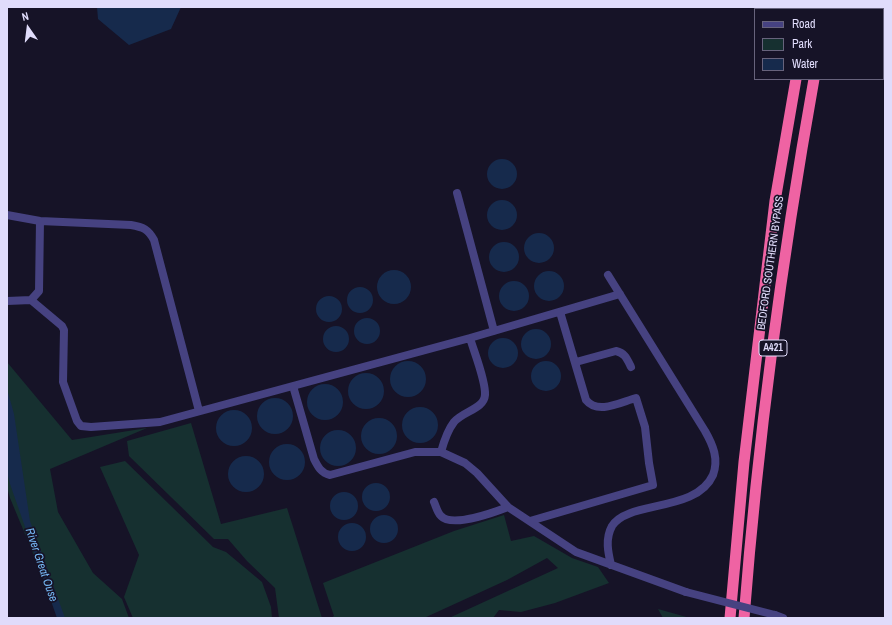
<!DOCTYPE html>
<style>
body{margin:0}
#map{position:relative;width:892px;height:625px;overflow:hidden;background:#161327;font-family:"Archivo Narrow",sans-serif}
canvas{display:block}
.frame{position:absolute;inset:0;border:8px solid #e0dcfb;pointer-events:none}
.legend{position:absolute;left:754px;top:8px;width:130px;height:72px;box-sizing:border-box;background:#161327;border:1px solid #67637c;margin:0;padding:5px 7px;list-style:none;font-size:12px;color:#e0dcfb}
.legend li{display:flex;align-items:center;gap:8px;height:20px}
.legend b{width:20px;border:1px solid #67637c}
.north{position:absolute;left:8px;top:8px;width:40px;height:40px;-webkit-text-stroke:3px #161327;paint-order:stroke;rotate:346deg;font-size:11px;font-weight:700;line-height:16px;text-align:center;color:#e0dcfb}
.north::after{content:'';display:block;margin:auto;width:14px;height:18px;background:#e0dcfb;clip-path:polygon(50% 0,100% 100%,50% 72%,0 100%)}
</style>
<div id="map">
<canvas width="892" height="625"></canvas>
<div class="frame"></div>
<ul class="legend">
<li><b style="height:5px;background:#464281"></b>Road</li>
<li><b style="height:11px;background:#163030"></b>Park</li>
<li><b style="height:11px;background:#162a4c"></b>Water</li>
</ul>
<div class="north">N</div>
</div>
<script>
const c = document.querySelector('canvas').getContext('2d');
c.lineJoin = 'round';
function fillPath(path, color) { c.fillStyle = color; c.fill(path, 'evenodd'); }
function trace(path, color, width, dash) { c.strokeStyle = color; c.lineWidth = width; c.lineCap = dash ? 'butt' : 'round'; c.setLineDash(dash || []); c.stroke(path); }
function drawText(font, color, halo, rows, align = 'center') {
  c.font = font + ' "Archivo Narrow",sans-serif'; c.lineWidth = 3.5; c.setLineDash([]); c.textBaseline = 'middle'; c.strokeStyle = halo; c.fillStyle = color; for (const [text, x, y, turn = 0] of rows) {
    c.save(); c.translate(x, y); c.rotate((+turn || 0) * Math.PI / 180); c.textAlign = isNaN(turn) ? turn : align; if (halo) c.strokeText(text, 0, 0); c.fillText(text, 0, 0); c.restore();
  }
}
const green = new Path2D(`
 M7,362L72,440L147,428L50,469L58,512L93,573L122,599L129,618H60L10,498L7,487Z
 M191,423L221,524L287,508L322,618H279L275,588L247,561L228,539H214L129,456L127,441Z
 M125,461L213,547L226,552L262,582L271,607L272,618H133L124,597L139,555L100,467Z
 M504,515L511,541L534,536L572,558L598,567L609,583L555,603L521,612L499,610L493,618H449L558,568L547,558L507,580L424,618H331L334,616L323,583L454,531Z
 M658,609L690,618H663Z`);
const water = new Path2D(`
 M97,7H181L171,29L129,45L98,19Z
 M487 174a15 15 0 1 1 30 0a15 15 0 1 1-30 0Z
 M487 215a15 15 0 1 1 30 0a15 15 0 1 1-30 0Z
 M524 248a15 15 0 1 1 30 0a15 15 0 1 1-30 0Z
 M489 257a15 15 0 1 1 30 0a15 15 0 1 1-30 0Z
 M377 287a17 17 0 1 1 34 0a17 17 0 1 1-34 0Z
 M534 286a15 15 0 1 1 30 0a15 15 0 1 1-30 0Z
 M499 296a15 15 0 1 1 30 0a15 15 0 1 1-30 0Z
 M347 300a13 13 0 1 1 26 0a13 13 0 1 1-26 0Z
 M316 309a13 13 0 1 1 26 0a13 13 0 1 1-26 0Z
 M354 331a13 13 0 1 1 26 0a13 13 0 1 1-26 0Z
 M323 339a13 13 0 1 1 26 0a13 13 0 1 1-26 0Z
 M521 344a15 15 0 1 1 30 0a15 15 0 1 1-30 0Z
 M488 353a15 15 0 1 1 30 0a15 15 0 1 1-30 0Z
 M531 376a15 15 0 1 1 30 0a15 15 0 1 1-30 0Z
 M390 379a18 18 0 1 1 36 0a18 18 0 1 1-36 0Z
 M348 391a18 18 0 1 1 36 0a18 18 0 1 1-36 0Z
 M307 402a18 18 0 1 1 36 0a18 18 0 1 1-36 0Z
 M7,389L14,414L30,521L65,618H57L10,484L7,472Z
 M257 416a18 18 0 1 1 36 0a18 18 0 1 1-36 0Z
 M402 425a18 18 0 1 1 36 0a18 18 0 1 1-36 0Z
 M216 428a18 18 0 1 1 36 0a18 18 0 1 1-36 0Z
 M361 436a18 18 0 1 1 36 0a18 18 0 1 1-36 0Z
 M320 448a18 18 0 1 1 36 0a18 18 0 1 1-36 0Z
 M269 462a18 18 0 1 1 36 0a18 18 0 1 1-36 0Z
 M228 474a18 18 0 1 1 36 0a18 18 0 1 1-36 0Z
 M362 497a14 14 0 1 1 28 0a14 14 0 1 1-28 0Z
 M330 506a14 14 0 1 1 28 0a14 14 0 1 1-28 0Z
 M370 529a14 14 0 1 1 28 0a14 14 0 1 1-28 0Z
 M338 537a14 14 0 1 1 28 0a14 14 0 1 1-28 0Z`);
const minor = new Path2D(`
 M457,193L494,331
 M7,215L40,221L131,225C143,227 148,229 154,240L199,411
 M608,275L705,431C713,445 719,459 713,475C696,513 628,500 612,526C605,539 608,552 611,565
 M31,300L62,326L64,330L63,382L77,421L81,426L91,427L160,422L470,338L620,294
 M7,301L31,300L39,291L40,221
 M576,362L616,351C625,353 627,359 631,367
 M293,386L314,459C318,467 321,473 330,475L415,452H441L465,463L477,473L508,507L576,552L686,592
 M441,452C444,441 447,431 454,422C463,411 484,409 485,395C486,381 474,352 470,338
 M434,502C436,506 437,512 441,516C452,528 495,512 508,507
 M530,521L653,485L649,463L645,427L636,398C621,402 598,415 586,400L560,312
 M775,615L783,618`);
const highway = new Path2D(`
 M809,9L810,7
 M828,9V7
 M730,618L744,462L775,201L796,79
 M744,618C758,437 782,258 814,79`);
const minorBridge = new Path2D(`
 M686,592L775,615`);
const shields = [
 [773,348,28]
];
const shieldNames = [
 ["A421",773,348]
];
const streetNames = [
 ["BEDFORD SOUTHERN BYPASS",771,263,-82]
];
const waterNames = [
 ["River Great Ouse",41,565,71]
];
fillPath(green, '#163030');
fillPath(water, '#162a4c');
trace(minor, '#464281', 8);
trace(highway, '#ef63a3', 11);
trace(minorBridge, '#464281', 8);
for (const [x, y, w] of shields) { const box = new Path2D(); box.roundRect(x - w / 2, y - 8, w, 16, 3); c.fillStyle = '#161327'; c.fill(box); trace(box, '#e0dcfb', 1); }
drawText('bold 10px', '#e0dcfb', null, shieldNames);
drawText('11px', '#e0dcfb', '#161327', streetNames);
drawText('italic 12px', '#74b5f1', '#161327', waterNames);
</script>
